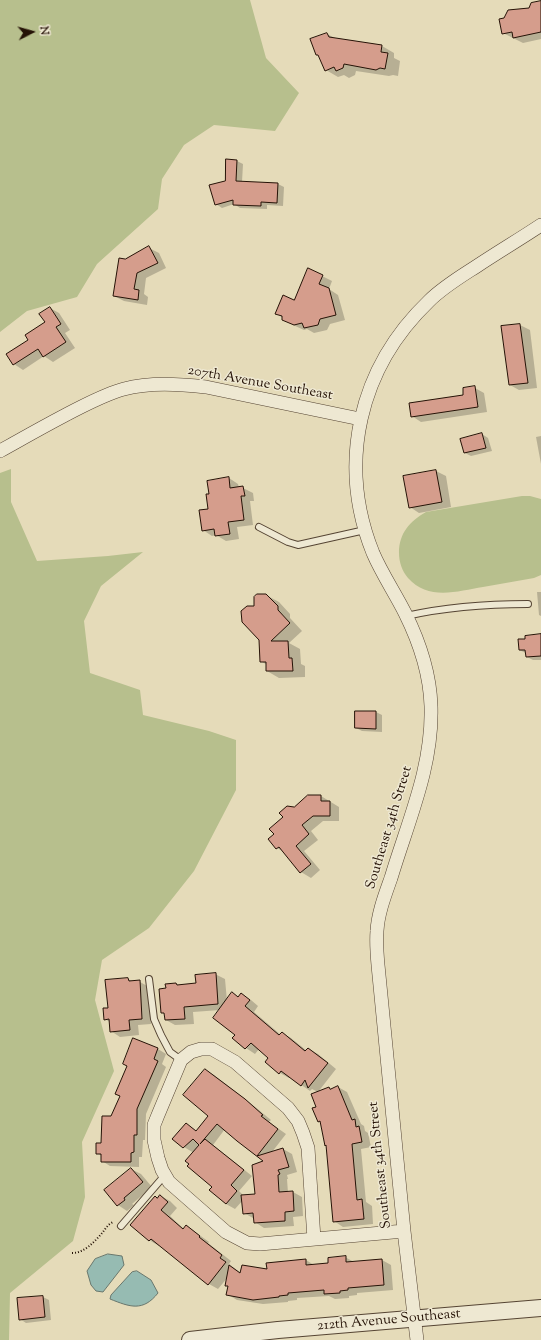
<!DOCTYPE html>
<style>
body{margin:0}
#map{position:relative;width:541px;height:1340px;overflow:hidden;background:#e5dbb9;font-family:"Sorts Mill Goudy",serif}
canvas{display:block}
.north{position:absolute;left:12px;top:12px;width:40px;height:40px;-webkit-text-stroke:3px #eee8d2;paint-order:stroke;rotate:84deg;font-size:11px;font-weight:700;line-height:16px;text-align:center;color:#251206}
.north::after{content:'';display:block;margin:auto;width:14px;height:18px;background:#251206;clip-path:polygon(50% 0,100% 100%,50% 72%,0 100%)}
</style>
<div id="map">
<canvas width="541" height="1340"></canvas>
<div class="north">N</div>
</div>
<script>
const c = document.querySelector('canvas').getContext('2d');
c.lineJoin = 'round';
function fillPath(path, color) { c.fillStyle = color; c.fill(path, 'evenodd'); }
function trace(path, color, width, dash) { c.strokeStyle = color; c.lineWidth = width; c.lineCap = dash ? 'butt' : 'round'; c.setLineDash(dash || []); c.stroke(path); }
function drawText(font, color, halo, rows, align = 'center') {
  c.font = font + ' "Sorts Mill Goudy",serif'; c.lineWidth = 3; c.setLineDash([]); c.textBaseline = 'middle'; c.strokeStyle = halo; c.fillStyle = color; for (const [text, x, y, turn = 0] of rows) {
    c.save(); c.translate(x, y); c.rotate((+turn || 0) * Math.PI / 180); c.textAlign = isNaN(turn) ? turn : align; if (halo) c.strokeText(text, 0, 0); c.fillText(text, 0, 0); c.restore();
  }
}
const green = new Path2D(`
 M0,0H250L266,58L299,93L275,131L214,125L184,145L162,179L158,209L97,264L77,297L27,311L0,332Z
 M11,469V502L37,561L108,556L143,552L101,586L84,621L90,673L140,690L143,715L209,731L236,740V790L194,871L149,928L102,960L95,1000L114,1071L82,1142L85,1197L73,1241L10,1293L9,1340H0V473Z
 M522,496H530L541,499V575L534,578C517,581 500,584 483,587C458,591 428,601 408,578C402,571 399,562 399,553C399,533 410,521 426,512Z`);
const water = new Path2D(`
 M108,1254L122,1256L124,1265L103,1292L96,1291L91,1285L87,1271L95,1259Z
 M137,1271L151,1280L158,1293C143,1312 130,1307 110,1299L111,1295L132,1272Z`);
const shadow = new Path2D(`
 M541,2V39L523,43L503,33L529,9Z
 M327,34L337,39L382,46L394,53V58L400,61L398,76L393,75L389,76L356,71L355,75L349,78L344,75L338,77L326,70L320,56L316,54L311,40Z
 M237,161L243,164L242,182L278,184L284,187L283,206L267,205V209L240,208L234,204L222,208L216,204L226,181Z
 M149,248L159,253L166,268L146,278L144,294L148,297L147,305L124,301L114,296L125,260Z
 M308,269L332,281L329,289L338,295L345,320L330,324L327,330L314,333L307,329L304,330L293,325L276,313L294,302Z
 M50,308L59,313L70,330L65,333L75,348L53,362L44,356L23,370L14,364L46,323Z
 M520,325L530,330L537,388L519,390L510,385L502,327Z
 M475,388L484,393L487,412L421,422L412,416L465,396Z
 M482,434L488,438L492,451L471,456L465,453Z
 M541,436V464L536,437Z
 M436,471L446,476L451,507L419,513L410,507Z
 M229,478L238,484L239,488H243L253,493L254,501H250L253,525L237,527L239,539L226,541L216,535L212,536L203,530L210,509V495Z
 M537,592H541V616L539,615Z
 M266,595L279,602L290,614V618L302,631L289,643L300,649L301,664L305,666V677L279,678L267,671V665L261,661L260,640L255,607Z
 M541,636V660H533L527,657L526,653L519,650L526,640Z
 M376,712L382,715V732L362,731L356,728Z
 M321,796L339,807V821H323L311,831L318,840L304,851L320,870L311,878L301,872L286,853L277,848L269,839L275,834L294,808Z
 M215,974L225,979L227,1001L233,993L239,997L241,994L251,1000L258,1006L254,1012L281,1035L282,1033L291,1038L307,1051L309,1049L318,1054L336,1069L318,1092L312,1089L310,1091L290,1077L289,1078L280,1073L266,1062L269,1058L259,1049L255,1054L246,1048L220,1010L193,1012L194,1024L175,1025L166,1020V1015L162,1012L167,989L176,984L180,986L197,984Z
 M128,979L134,982H140L149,987L151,1024L138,1025L139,1035L120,1037L111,1031L110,1022L105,1019L109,1009Z
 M158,1049L166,1054L162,1064L166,1067L146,1114L145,1140H143L142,1157H139V1167L110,1166L102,1161V1156L97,1153L121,1097L116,1094L128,1066Z
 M205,1070L214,1075L254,1106L271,1120L269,1122L286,1134L272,1152L283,1149L292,1154L297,1172L287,1175L288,1179H287L288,1193L293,1192L302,1197L303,1216L293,1217L294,1226L264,1228L255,1222L254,1218H253L244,1213L243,1200L235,1209L226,1204L213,1187L194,1153L184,1147L186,1124L197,1131L209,1116ZM225,1129L265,1161L256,1195L244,1196L239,1191L252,1176L213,1145Z
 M338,1087L347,1092L361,1124L364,1126L365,1131L368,1133L371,1147L361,1149L366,1202L372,1206L373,1224L343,1227L334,1221L327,1146L326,1145L321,1123L319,1121L318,1107L329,1088L331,1089Z
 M131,1169L141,1174L152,1187L132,1204L134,1205L127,1211L118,1205Z
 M161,1196L170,1201L177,1208L170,1216L184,1229L187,1226L209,1242L208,1243L231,1261L229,1264L241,1273L268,1271L306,1260L314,1265L330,1264L345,1257L354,1262L382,1260L391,1265L393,1290L357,1293V1295L349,1296V1298L335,1299L329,1296L297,1298V1300L288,1301V1302L263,1304L237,1300L227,1294L229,1287L226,1285L228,1277L218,1289L209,1284L160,1245L159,1246L149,1240L158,1199Z
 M43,1297L49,1300L51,1320L26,1323L20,1319L18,1299Z`);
const building = new Path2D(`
 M541,1V32L513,38L512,32L502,34L499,19L504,18L508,10L529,8L531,3Z
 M327,33L329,37L382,45L381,52L388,53L385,69L380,68L376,70L344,64L343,68L336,71L334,67L325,71L318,55H316L310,39Z
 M226,159L237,160L236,181L278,183L277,203L261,202V206L233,205V200L215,205L209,185L225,181Z
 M149,246L158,263L137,273L134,289L139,290L138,300L113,296L119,258L125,259Z
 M308,268L323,275L319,284L329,288L336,315L320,319L318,325L304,328L302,323L294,325L282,320V316L275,314L283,295L294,300Z
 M50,307L61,324L56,327L66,342L43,357L38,349L13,365L6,354L28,340L25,335L45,322L39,314Z
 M520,324L528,383L509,385L501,326Z
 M475,386L478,407L411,417L409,403L463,395V388Z
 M482,433L486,448L464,453L460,439Z
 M436,470L442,502L409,508L403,476Z
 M229,477L230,488L243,486L245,496H241L244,520L228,522L230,534L215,536L214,529L202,531L199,510L208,509L206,494H209L207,481Z
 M257,594H266L278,606V610L290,623L271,641H288L289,658H292L293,671H266V662H260L259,640L242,622L241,611L247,606H254V597Z
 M541,634V656L526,657L525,650H519L518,639H525V636Z
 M355,711H376V729L355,728Z
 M308,795H321V801H330V816H313L302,825L309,834L296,846L311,864L300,873L279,847L276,849L268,839L274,834L269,829L283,817L279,813L287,806L294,807Z
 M216,973L218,1004L184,1007L185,1019L165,1020L164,1013H161L159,989L166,988L165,984L176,983L177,985L196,983L195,975Z
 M128,978L129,981L140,980L142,1019L129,1020L130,1030L110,1032L109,1019L104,1020L103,1008H108L105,980Z
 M232,992L238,997L241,993L250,1000L245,1006L279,1035L282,1032L305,1051L308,1048L328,1063L308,1088L305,1080L301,1086L281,1071L279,1074L265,1062L268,1058L251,1043L245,1049L232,1038L235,1035L213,1018Z
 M133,1038L158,1048L154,1059L158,1061L137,1109V1135H134V1152L131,1153V1162H101V1154H96V1143H101L102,1116H111L120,1096L115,1094L127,1066L123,1064Z
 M205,1069L245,1099L263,1115L261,1116L278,1129L257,1156L283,1148L289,1167L278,1170L280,1174L278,1175L279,1192L293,1191L294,1211L285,1212V1221L254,1223L253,1213L243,1214L241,1195L255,1194L252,1165L263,1161L237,1141L217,1124L200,1144L205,1139L244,1170L231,1185L237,1191L226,1204L209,1190L212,1187L187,1166L189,1164L185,1161L199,1145L193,1139L183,1148L172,1139L186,1123L196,1131L208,1116L183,1095Z
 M338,1086L352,1120L355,1119L356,1127L359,1126L362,1142L352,1144L357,1200L362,1199L364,1219L333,1222L326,1145L325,1146L320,1121L318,1122L312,1108L316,1107L311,1094L329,1087L330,1089Z
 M131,1168L143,1182L124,1198L125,1200L117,1206L104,1190Z
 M160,1195L168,1202L161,1210L183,1229L186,1225L200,1236L199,1237L222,1255L220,1258L226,1262L208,1285L151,1239L149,1241L130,1225L155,1196L157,1198Z
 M346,1256V1262L382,1259L384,1285L348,1288V1290L340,1291V1293L324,1294V1290L288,1293V1295L279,1296V1297L253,1300L226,1295L228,1286H225L229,1265L240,1273L242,1265L267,1269L266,1263L306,1259V1265L328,1263V1258Z
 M43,1296L45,1317L19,1320L17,1298Z`);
const path = new Path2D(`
 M72,1253C85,1253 95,1241 103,1232C106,1228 109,1223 114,1222`);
const service = new Path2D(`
 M259,527L288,542L298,545L365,530
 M406,616C446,607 487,604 528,604
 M149,979L154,1019L161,1035L170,1052L181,1060
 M121,1226L165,1175`);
const minor = new Path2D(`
 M0,451C27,436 53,421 81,407C95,400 109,393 124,389C150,382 179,384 206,387L360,419
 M314,1239L308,1148L303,1133L298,1121L288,1108L235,1062L212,1049H201L191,1052L181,1060L158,1115L154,1125V1140L158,1158L162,1170L169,1182L226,1232L247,1243L260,1244L404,1231
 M417,1340L404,1231L378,965C377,954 376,943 377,931C378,913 385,895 391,878C408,821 433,767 431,706C430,674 419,641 405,613C395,593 382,574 373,553C337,463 359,368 429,301C443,287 460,277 477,266C498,252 520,239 541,225`);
const tertiary = new Path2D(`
 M190,1340L278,1330L541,1308`);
const streetNames = [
 ["207th Avenue Southeast",260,384,10],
 ["Southeast 34th Street",390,828,-73],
 ["Southeast 34th Street",381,1165,-96],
 ["212th Avenue Southeast",389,1321,-5]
];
fillPath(green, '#b7bf8d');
fillPath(water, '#96bbb2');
trace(water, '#69776d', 1);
fillPath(shadow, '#0003');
fillPath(building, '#d59d8c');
trace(building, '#251206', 1);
trace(service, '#543', 8);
trace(minor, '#543', 14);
trace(tertiary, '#543', 18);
trace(path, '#251206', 2, [1, 2]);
trace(service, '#eee8d2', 6);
trace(minor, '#eee8d2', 13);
trace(tertiary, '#eee8d2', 16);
drawText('14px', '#251206', '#eee8d2', streetNames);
</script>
